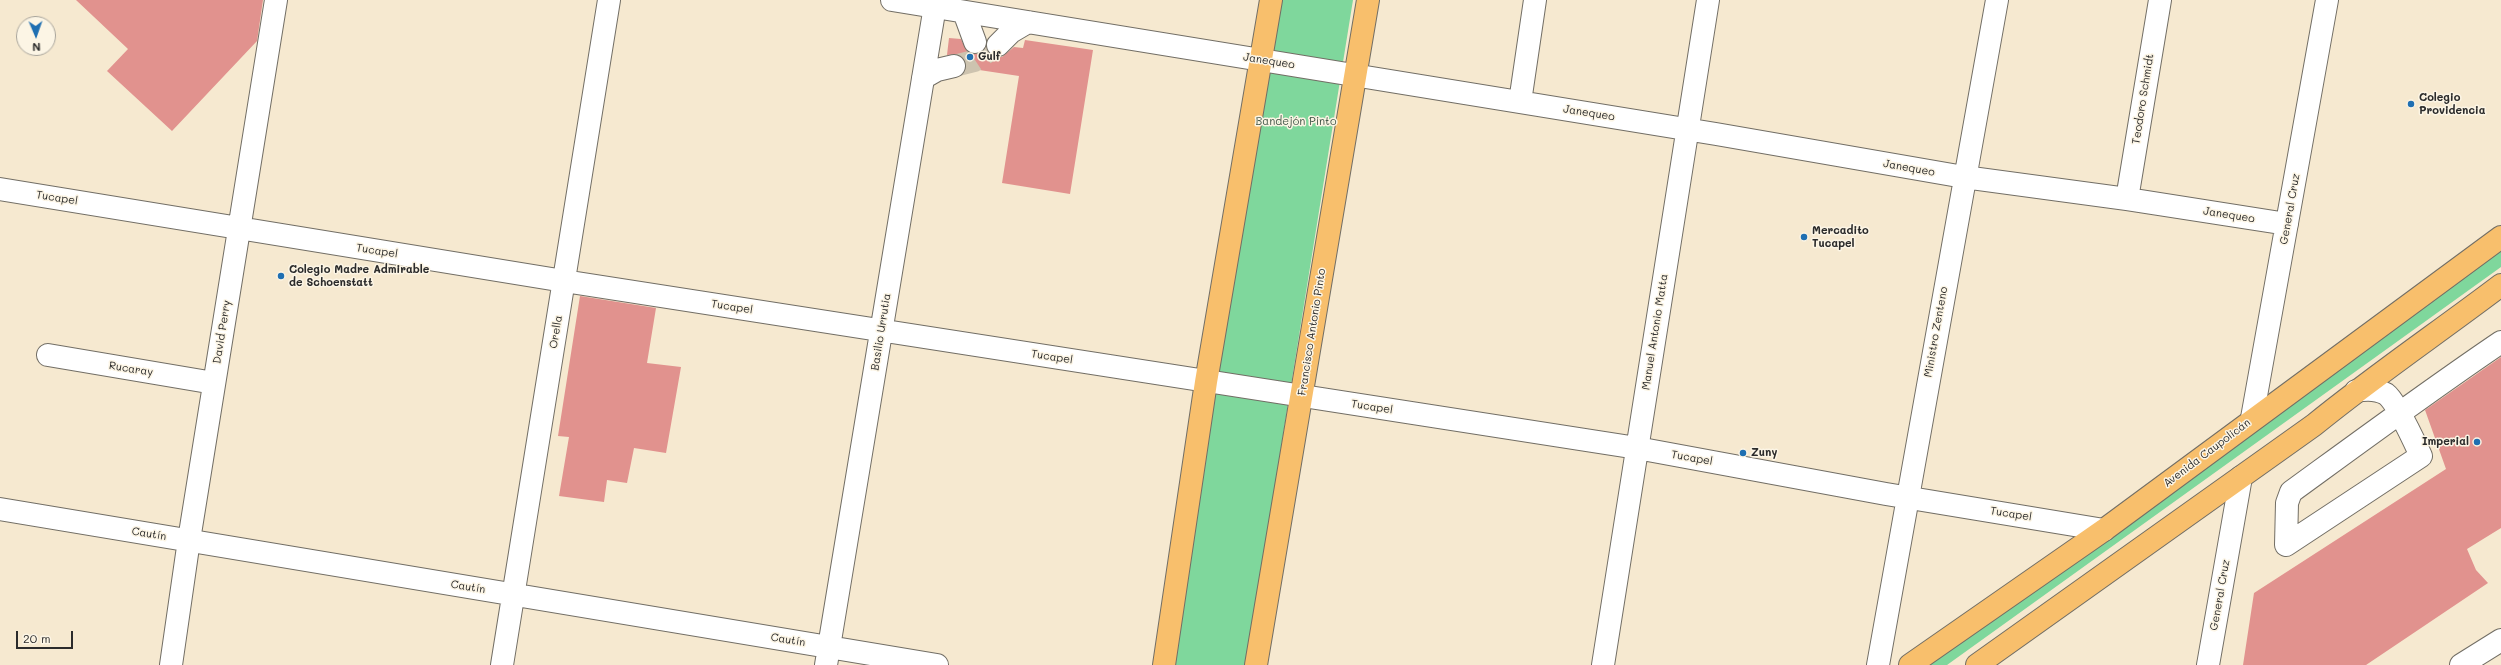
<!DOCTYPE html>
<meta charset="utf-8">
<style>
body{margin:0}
#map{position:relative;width:2501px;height:665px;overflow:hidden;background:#f6e9d0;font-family:Mali,sans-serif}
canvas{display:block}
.north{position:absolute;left:16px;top:16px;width:40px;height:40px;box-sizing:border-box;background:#fcf5e5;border:1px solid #a8a49b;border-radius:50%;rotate:178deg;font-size:11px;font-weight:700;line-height:16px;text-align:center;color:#2b2b2b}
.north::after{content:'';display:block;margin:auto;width:14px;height:18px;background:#1f6fb2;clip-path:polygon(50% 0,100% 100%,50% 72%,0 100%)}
.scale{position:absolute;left:16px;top:631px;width:57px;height:18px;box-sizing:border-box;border:2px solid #2b2b2b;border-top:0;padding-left:5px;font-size:12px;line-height:14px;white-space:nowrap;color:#2b2b2b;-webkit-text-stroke:3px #fcf5e5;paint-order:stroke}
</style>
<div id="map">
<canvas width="2501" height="665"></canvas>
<div class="north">N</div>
<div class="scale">20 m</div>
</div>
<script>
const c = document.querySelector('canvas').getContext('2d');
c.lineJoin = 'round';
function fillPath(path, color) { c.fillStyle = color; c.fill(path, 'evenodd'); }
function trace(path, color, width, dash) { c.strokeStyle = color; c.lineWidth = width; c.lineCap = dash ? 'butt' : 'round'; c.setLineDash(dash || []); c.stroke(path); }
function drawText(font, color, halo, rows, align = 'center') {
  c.font = font + ' Mali,sans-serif'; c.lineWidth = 3; c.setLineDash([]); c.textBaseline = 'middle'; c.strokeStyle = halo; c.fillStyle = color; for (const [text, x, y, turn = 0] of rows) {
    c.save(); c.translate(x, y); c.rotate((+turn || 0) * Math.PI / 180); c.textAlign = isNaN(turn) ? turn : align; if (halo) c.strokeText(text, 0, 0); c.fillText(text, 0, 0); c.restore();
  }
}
const green = new Path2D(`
 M1278,0H1353L1246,665H1172Z
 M2501,244V267L1947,665H1920Z`);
const building = new Path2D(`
 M76,0H263L257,41L172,131L107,71L128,49Z
 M949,38L961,39L967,51L972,54H980L986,47L989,54L995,57H1002L1014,47L1023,48L1025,40L1093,50L1070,194L1002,183L1019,76L966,68L963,57L957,54L947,55Z
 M580,296L656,308L647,363L681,367L666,453L634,448L627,483L607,480L604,502L559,496L569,437L558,436Z
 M2501,357V528L2467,549L2476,570L2488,583L2366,665H2243L2254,593L2446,469L2425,410Z`);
const minorTunnel = new Path2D(`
 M954,66L974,61L998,45`);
const minor = new Path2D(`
 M892,0L1716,134L1964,177L2127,199L2287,224
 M964,12L975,42
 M998,45L1011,32L1028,22
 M923,78L937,70L954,66
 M1520,102L1535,0
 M0,189L564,281L1637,448L1886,494L2104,530
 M2127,199L2160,0
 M48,355L214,383
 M2356,391C2366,389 2377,389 2386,394C2396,401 2415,443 2421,456L2286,545L2287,503L2291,492C2361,441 2430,390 2501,342
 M2252,418L2327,0
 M0,509L937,665
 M171,665L189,540L276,0
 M502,665L609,0
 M826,665L936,0
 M1603,665L1708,0
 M1878,665L1997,0
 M2208,665L2241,477
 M2461,665L2501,640`);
const major = new Path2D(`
 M1164,665L1206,382L1271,0
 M1256,665L1368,0
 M1910,665L2104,530L2501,237
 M1977,665L2314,425C2374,376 2439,332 2501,285`);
const markers = [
 [970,57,4,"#1f6fb2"],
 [2411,104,4,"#1f6fb2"],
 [1804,237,4,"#1f6fb2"],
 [281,276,4,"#1f6fb2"],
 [2477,442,4,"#1f6fb2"],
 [1743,453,4,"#1f6fb2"]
];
const poiNames = [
 ["Gulf",978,57],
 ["Colegio",2419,98],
 ["Providencia",2419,111],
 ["Mercadito",1812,231],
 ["Tucapel",1812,244],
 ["Colegio Madre Admirable",289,270],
 ["de Schoenstatt",289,283],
 ["Imperial",2469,442,"right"],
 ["Zuny",1751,453]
];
const streetNames = [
 ["Janequeo",1269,61,9],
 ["Teodoro Schmidt",2143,99,-81],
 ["Janequeo",1589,113,9],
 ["Janequeo",1909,168,10],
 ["Tucapel",57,198,9],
 ["General Cruz",2290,209,-80],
 ["Janequeo",2229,215,9],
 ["Tucapel",377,251,9],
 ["Tucapel",732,307,9],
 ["David Perry",222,332,-81],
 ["Orella",556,332,-81],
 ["Basilio Urrutia",881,332,-81],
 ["Francisco Antonio Pinto",1312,332,-81],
 ["Manuel Antonio Matta",1655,332,-81],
 ["Ministro Zenteno",1936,332,-80],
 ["Tucapel",1052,357,9],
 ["Rucaray",131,369,9],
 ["Tucapel",1372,407,9],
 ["Avenida Caupolicán",2207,453,-37],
 ["Tucapel",1692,458,10],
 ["Tucapel",2011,514,9],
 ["Cautín",149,534,9],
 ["Cautín",468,587,9],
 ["General Cruz",2220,595,-80],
 ["Cautín",788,640,9]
];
const parkNames = [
 ["Bandejón Pinto",1296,122]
];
fillPath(green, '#7fd79c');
fillPath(building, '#e1928e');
trace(minorTunnel, '#cdc3af', 22, [22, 11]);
trace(minor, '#726e65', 24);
trace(major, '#726e65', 24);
trace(minor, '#fff', 22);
trace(major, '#f8bf6c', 22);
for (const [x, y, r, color] of markers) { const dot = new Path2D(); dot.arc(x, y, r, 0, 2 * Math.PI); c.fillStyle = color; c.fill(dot); trace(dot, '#fcf5e5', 1.5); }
drawText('bold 11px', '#2b2b2b', '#fcf5e5', poiNames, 'left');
drawText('11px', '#2b2b2b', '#fcf5e5', streetNames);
drawText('11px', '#405647', '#fcf5e5', parkNames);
</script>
